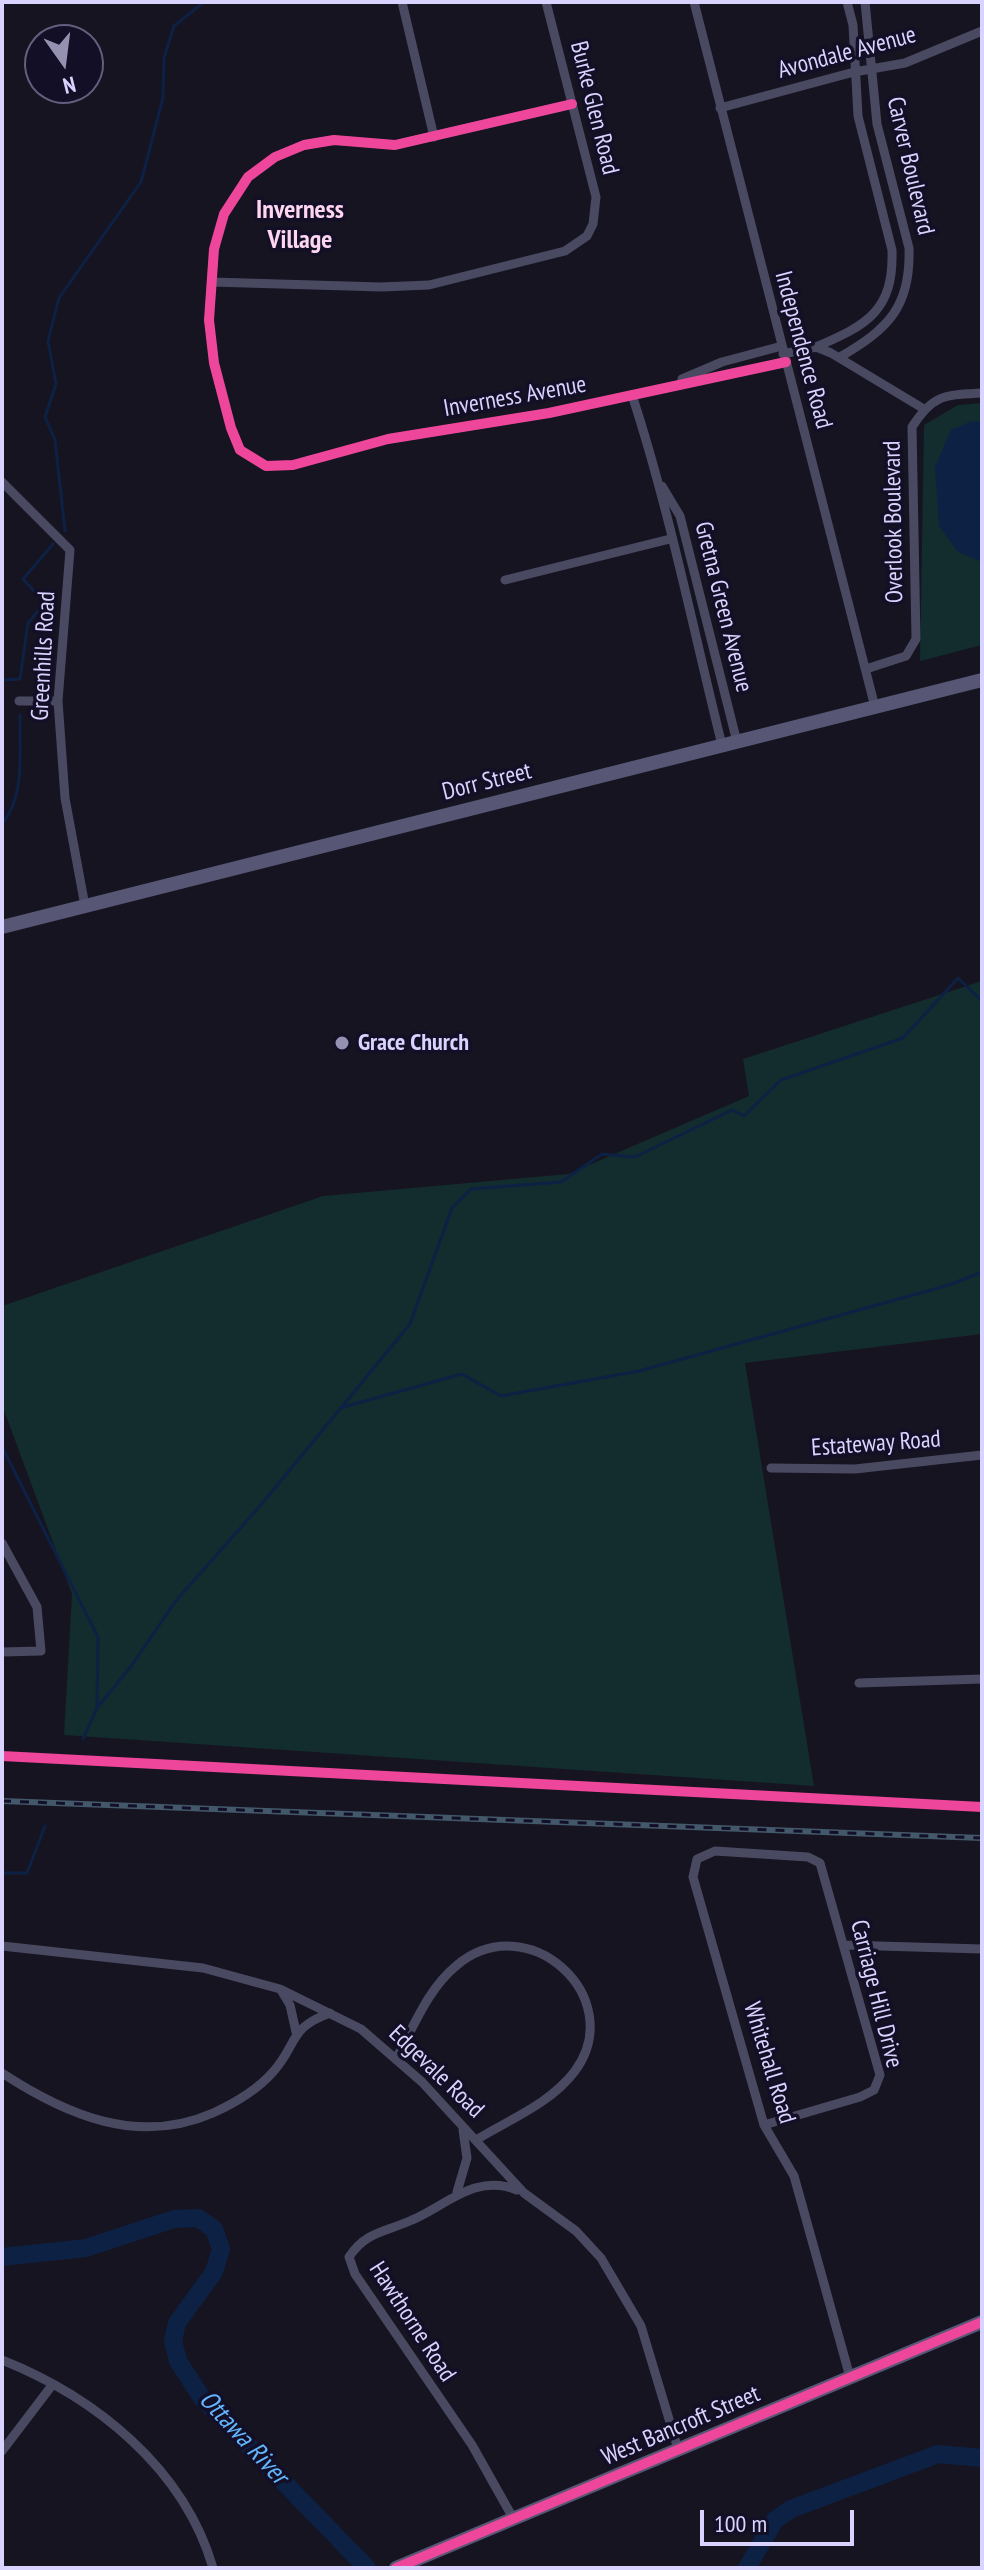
<!DOCTYPE html>
<style>
body{margin:0}
#map{position:relative;width:984px;height:2570px;overflow:hidden;background:#161421;font-family:"PT Sans Narrow",sans-serif}
canvas{display:block}
.frame{position:absolute;inset:0;border:4px solid #d9d4ff;pointer-events:none}
.north{position:absolute;left:24px;top:24px;width:80px;height:80px;box-sizing:border-box;background:#130f26;border:2px solid #625e7d;border-radius:50%;rotate:166deg;font-size:22px;font-weight:700;line-height:32px;text-align:center;color:#d9d4ff}
.north::after{content:'';display:block;margin:auto;width:28px;height:36px;background:#9591b1;clip-path:polygon(50% 0,100% 100%,50% 72%,0 100%)}
.scale{position:absolute;left:700px;top:2510px;width:154px;height:36px;box-sizing:border-box;border:4px solid #d9d4ff;border-top:0;padding-left:10px;font-size:24px;line-height:28px;white-space:nowrap;color:#d9d4ff;-webkit-text-stroke:6px #130f26;paint-order:stroke}
</style>
<div id="map">
<canvas width="984" height="2570"></canvas>
<div class="frame"></div>
<div class="north">N</div>
<div class="scale">100 m</div>
</div>
<script>
const c = document.querySelector('canvas').getContext('2d');
c.lineJoin = 'round';
function fillPath(path, color) { c.fillStyle = color; c.fill(path, 'evenodd'); }
function trace(path, color, width, dash) { c.strokeStyle = color; c.lineWidth = width; c.lineCap = dash ? 'butt' : 'round'; c.setLineDash(dash || []); c.stroke(path); }
function drawText(font, color, halo, rows, align = 'center') {
  c.font = font + ' "PT Sans Narrow",sans-serif'; c.lineWidth = 7; c.setLineDash([]); c.textBaseline = 'middle'; c.strokeStyle = halo; c.fillStyle = color; for (const [text, x, y, turn = 0] of rows) {
    c.save(); c.translate(x, y); c.rotate((+turn || 0) * Math.PI / 180); c.textAlign = isNaN(turn) ? turn : align; if (halo) c.strokeText(text, 0, 0); c.fillText(text, 0, 0); c.restore();
  }
}
const green = new Path2D(`
 M982,403V645L920,661L924,425L958,405Z
 M982,981V1334L745,1363L814,1786L64,1735L72,1594L2,1405V1306L323,1196L568,1174L749,1096L743,1059Z`);
const water = new Path2D(`
 M972,421L982,422V562L958,552L939,526L935,467L951,430Z`);
const stream = new Path2D(`
 M65,531L55,440L45,417L56,384L48,341L59,298L141,182L163,98L164,58L174,26L204,2
 M2,680L20,679L28,623L45,603L23,579L53,544
 M2,824C26,795 19,750 20,715
 M340,1408L462,1374L501,1396L639,1371L949,1285L982,1272
 M2,1447L98,1637L97,1708L83,1739
 M97,1708L132,1665L175,1602L265,1500L410,1324L452,1208L471,1189L561,1182L602,1154L635,1157L732,1110L744,1116L781,1080L903,1038L958,978L982,1001
 M2,1873H27L45,1826`);
const river = new Path2D(`
 M2,2257L86,2248L174,2219L198,2218L214,2229L221,2249L214,2272L177,2323L173,2341L178,2361L202,2398L367,2568
 M747,2568L775,2520L791,2509L938,2454L982,2458`);
const minor = new Path2D(`
 M402,2L434,137
 M694,2L875,707
 M572,104L395,145L334,140L304,145L275,157L248,177L224,214L214,249L209,320L214,363L231,428L240,450L266,466L293,465L388,439L549,413L786,362
 M720,108L854,72L905,63L982,31
 M212,282L381,287L429,285L565,251L587,236L593,224L596,197L546,2
 M816,347C867,325 894,311 892,250L858,116L853,25L847,2
 M783,354L816,347L831,353L924,409
 M840,357C888,329 911,307 909,248L877,124L865,2
 M682,379L722,362L782,346
 M632,395C669,508 693,629 722,745
 M2,482L70,550L58,701L65,798L85,906
 M662,486L680,516L737,742
 M505,580L670,539
 M866,669L906,656L916,639L912,427C933,394 945,395 982,393
 M19,701H58
 M771,1468L855,1469L982,1455
 M2,1543L37,1607L41,1651L2,1652
 M859,1683L982,1679
 M845,1945L982,1949
 M2,1946L203,1968L280,1989L361,2029L422,2082L524,2193L576,2231L601,2258L641,2326L678,2449
 M281,1990L290,2005L296,2032
 M397,2057C414,2026 428,1989 456,1966C527,1905 629,1997 575,2071C550,2104 510,2119 476,2140
 M2,2073C66,2115 138,2146 213,2113C235,2103 257,2090 273,2072C298,2044 288,2028 330,2013
 M764,2125L860,2097L874,2090L880,2075L820,1863L808,1857L715,1851L697,1859L693,1877L764,2125L794,2176L850,2377
 M457,2192L467,2158L463,2130
 M2,2360C95,2397 184,2468 213,2568
 M2,2451L53,2384
 M513,2518L472,2445L355,2274L349,2257C366,2231 386,2232 412,2220C447,2205 476,2173 517,2190`);
const secondary = new Path2D(`
 M2,927L982,680
 M396,2568L982,2322`);
const rail = new Path2D(`
 M2,1801L982,1838`);
const cycleway = new Path2D(`
 M572,104L395,145L334,140L304,145L275,157L248,177L224,214L214,249L209,320L214,363L231,428L240,450L266,466L293,465L388,439L549,413L786,362
 M2,1756L982,1807
 M396,2568L982,2322`);
const markers = [
 [342,1043,8,"#9591b1"]
];
const streetNames = [
 ["Avondale Avenue",847,53,-15],
 ["Burke Glen Road",594,108,76],
 ["Carver Boulevard",910,166,77],
 ["Independence Road",803,350,75],
 ["Inverness Avenue",515,397,-10],
 ["Overlook Boulevard",894,522,-91],
 ["Gretna Green Avenue",723,607,76],
 ["Greenhills Road",44,656,-87],
 ["Dorr Street",487,782,-14],
 ["Estateway Road",876,1444,-4],
 ["Carriage Hill Drive",876,1994,76],
 ["Whitehall Road",769,2063,73],
 ["Edgevale Road",436,2072,44],
 ["Hawthorne Road",412,2322,57],
 ["West Bancroft Street",681,2426,-23]
];
const poiNames = [
 ["Grace Church",358,1043]
];
const neighbourhoodNames = [
 ["Inverness",300,211],
 ["Village",300,241]
];
const waterNames = [
 ["Ottawa River",243,2438,47]
];
fillPath(green, '#132c2d');
fillPath(water, '#0d2144');
trace(stream, '#0d2144', 3);
trace(river, '#0d2144', 18);
trace(minor, '#4a4962', 9);
trace(secondary, '#575674', 14);
trace(rail, '#43596b', 6);
trace(rail, '#130f26', 3, [9]);
trace(cycleway, '#ed469a', 10);
for (const [x, y, r, color] of markers) { const dot = new Path2D(); dot.arc(x, y, r, 0, 2 * Math.PI); c.fillStyle = color; c.fill(dot); trace(dot, '#130f26', 3); }
drawText('24px', '#d9d4ff', '#130f26', streetNames);
drawText('bold 24px', '#d9d4ff', '#130f26', poiNames, 'left');
drawText('bold 26px', '#ffd6f0', '#130f26', neighbourhoodNames);
drawText('italic 26px', '#62b6ff', '#130f26', waterNames);
</script>
